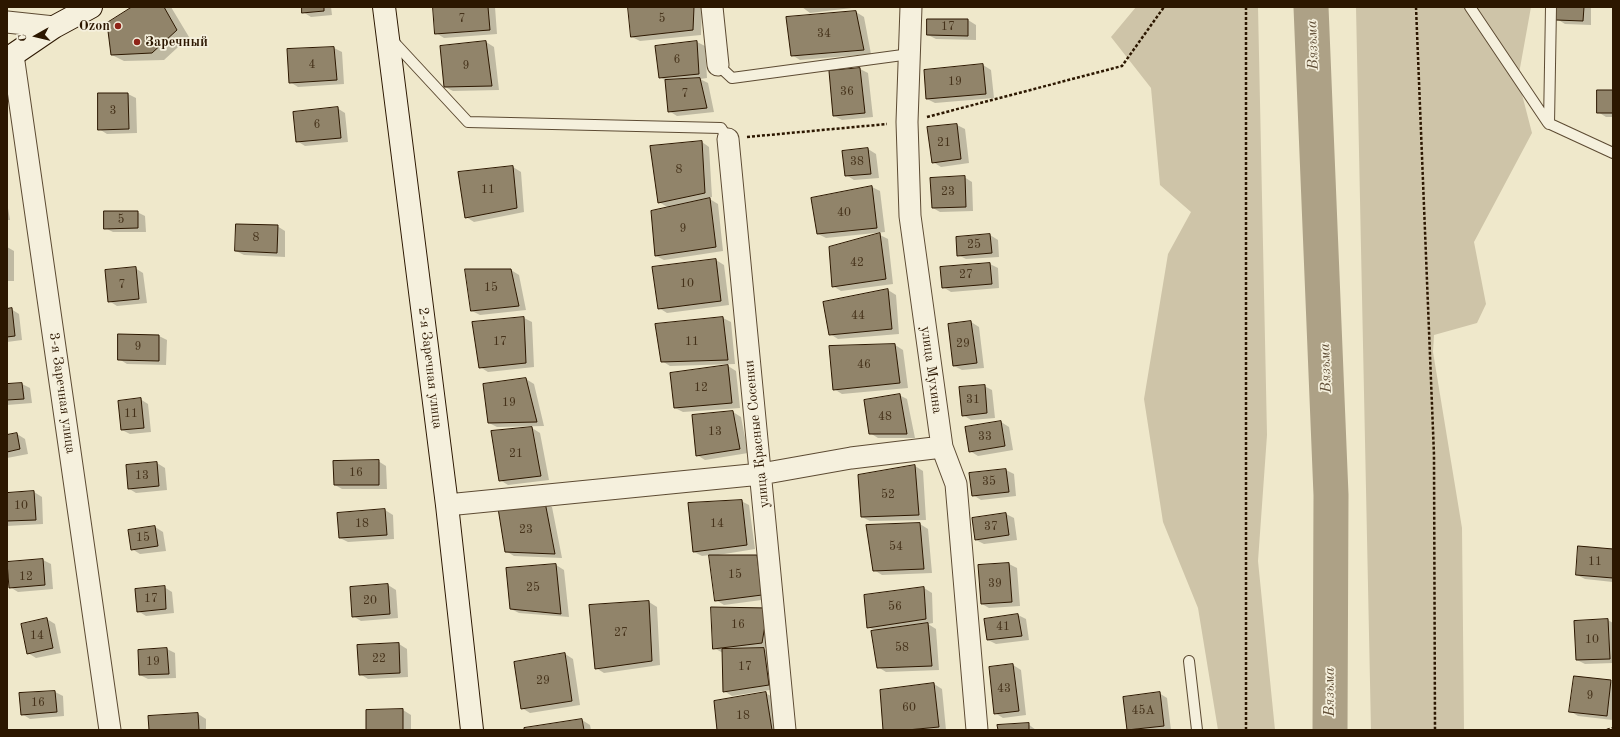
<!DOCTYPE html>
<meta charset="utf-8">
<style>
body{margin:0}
#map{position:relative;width:1620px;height:737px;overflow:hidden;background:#efe8cb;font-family:"Old Standard TT",serif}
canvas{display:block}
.frame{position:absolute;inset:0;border:8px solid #2c1700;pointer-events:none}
.north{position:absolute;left:16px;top:16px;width:40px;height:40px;-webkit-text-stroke:3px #f5f0dd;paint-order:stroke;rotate:262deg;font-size:11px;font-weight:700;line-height:16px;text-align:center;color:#2c1700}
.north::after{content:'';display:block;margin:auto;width:14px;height:18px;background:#2c1700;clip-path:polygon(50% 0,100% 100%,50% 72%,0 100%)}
</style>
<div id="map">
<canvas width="1620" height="737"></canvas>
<div class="frame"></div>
<div class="north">С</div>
</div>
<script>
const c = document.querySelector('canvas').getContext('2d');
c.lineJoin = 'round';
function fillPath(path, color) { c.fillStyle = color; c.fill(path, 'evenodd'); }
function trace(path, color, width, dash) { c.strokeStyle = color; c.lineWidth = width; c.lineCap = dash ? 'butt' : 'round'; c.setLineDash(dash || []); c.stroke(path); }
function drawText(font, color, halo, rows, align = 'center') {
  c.font = font + ' "Old Standard TT",serif'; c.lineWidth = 3.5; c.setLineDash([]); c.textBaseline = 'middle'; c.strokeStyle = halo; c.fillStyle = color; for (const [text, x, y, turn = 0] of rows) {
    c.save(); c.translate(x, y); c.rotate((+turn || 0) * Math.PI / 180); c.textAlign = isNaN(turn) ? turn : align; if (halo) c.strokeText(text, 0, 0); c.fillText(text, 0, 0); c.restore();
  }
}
const green = new Path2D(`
 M1136,7H1258L1267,435L1258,561L1275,730H1218L1198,608L1163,522L1144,399L1168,254L1191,212L1160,185L1151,88L1111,37Z
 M1356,7H1531L1518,79L1532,133L1474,242L1486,304L1477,323L1434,335L1433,352L1462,528L1464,730H1371Z`);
const shadow = new Path2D(`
 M134,7H171L189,37L164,60L124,61L112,55Z
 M303,7H331L332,15L311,17L303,12Z
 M434,7H495L497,34L444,38L436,33Z
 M629,7H702L701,35L640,41L632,37Z
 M802,7H860L810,13Z
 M1557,7H1591V25L1565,24L1557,19Z
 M856,12L864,17L871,54L800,60L792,55Z
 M968,20L976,25V40L936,39L928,35Z
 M486,42L494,47L499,90L453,91L445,87L441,47Z
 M697,42L705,46L707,78L700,79L708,83L714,112L677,116L669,111L666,81L660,77Z
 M334,48L342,52L344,84L298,87L290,82L288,50Z
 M983,65L991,70L994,98L935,103L927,99L925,71Z
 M860,69L868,73L873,117L842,120L834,116L830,72Z
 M1613,91V117H1606L1598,112Z
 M128,94L136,98L137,133L107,134L99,129Z
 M337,108L345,113L348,142L305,146L297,141Z
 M957,125L965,129L969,163L941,167L933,162Z
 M702,142L709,147L712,197L708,198L718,204L723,251L664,260L656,256L669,208L659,202Z
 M868,149L876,154L879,178L854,180L846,175L844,152Z
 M513,167L521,172L524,212L474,222L466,217Z
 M964,177L972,182L973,211L940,212L933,208Z
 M872,187L880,191L885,232L826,238L818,234L812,198Z
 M7,202L10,220H7Z
 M137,212L145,216L146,232H113L105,228Z
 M277,226L285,231V257L244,255L236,251Z
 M880,235L888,239L893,284L841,291L833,286L830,247Z
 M990,235L998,240L999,257L966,259L958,255Z
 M7,247L14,251V281H7Z
 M716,260L724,265L729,305L667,313L659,308L653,268Z
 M990,264L998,268L999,288L951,292L943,287Z
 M135,268L143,273L147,303L117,306L109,301Z
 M511,270L519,275L526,310L480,315L472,311Z
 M888,290L896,295L899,334L838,339L830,334Z
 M11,309L19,314L22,340L7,342V310Z
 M524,318L532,322L534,367L488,372L480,367Z
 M723,318L731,322L735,364L670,366L662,361L656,325Z
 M971,322L979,327L984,368L962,370L954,366L950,325Z
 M159,336L167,340L166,365L127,364L119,359Z
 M895,345L903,350L908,388L842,394L834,389Z
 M728,366L736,371L740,408L683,412L675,408Z
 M526,379L534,384L544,426L497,427L489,423Z
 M22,384L30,388L32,403L7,405V385Z
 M984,386L992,390L995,418L971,420L963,415Z
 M899,395L907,399L915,438H878L870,433Z
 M140,399L148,404L151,432L130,434L122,430Z
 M733,412L741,417L748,453L705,460L697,455Z
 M1001,422L1009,427L1013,450L978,456L970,451Z
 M532,428L540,433L549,480L508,485L500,480Z
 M17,434L25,439L28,454L7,458V436Z
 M378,461L386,466L387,489H342L335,485Z
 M157,463L165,468L167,490L136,493L128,488L127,466Z
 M915,466L923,471L926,520L870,521L862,517Z
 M1006,470L1014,474L1016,496L981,500L973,495Z
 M34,492L42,497L43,524L7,526V494Z
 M741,501L749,505L755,549L712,556H757L765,561L769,599L724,605L716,600L710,555L702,556L694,552Z
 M544,503L552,507L562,558L514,556L506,551Z
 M385,510L393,515L394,539L348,542L340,538Z
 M1006,514L1014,518L1017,540L984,544L976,540Z
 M920,524L928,529L932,573L882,575L874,570Z
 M155,527L163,532L166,551L140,554L132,549L129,530Z
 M1613,550V582L1585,579L1577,575Z
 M43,560L51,564L53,589L18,592L10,587L7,563Z
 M1009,564L1017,568L1020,606L989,608L982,604L979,566Z
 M556,565L564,570L569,617L519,613L511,609L507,569Z
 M388,585L396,590L398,618L361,621L353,616Z
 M164,587L172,592L174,613L146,616L138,611Z
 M924,588L932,593L933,623L928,624L936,629L939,670L886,672L878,667L876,631L868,627Z
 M649,602L657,607L660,665L604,673L596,668Z
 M768,609L770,647L763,648L772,654L776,689L732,696L724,691L723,653L714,648Z
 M1018,615L1026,619L1029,640L996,644L988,640L985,619Z
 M47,619L55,624L61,653L36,658L28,653Z
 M1608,620L1613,623V663L1585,664L1577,660L1575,622Z
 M399,644L407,649L408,677L368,679L360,674Z
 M167,649L175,653L176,678L148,679L140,675Z
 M565,654L573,659L580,705L530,713L522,708Z
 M1013,665L1021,670L1026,715L1003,718L995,713Z
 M1610,681L1613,682V720L1578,716L1570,711Z
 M934,684L942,689L946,730H884Z
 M55,692L63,696L64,716L30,719L22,714L20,694Z
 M765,693L773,697L778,730H718Z
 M1159,693L1167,698L1171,730L1128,729Z
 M403,710L411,715V730H367Z
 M198,714L206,719V730H150Z
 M582,720L590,725L591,730H525Z
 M1028,724L1036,730H999Z`);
const river = new Path2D(`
 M1311,7L1331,495L1330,730`);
const building = new Path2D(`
 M132,7H164L177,30L152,53L111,55L107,23Z
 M302,7H324V11L302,13Z
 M433,7H488L490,30L435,34Z
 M628,7H694L693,30L631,37Z
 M1556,7H1584L1583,21L1556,20Z
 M856,11L864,50L791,56L786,17Z
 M927,19H968V36L927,35Z
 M486,41L492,86L444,87L440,46Z
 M697,41L699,74L659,78L655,46Z
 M334,47L337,80L289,83L287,49Z
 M983,64L986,94L926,99L924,70Z
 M860,68L865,113L833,116L829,71Z
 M700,78L707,108L668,112L665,80Z
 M1597,90H1613V113H1597Z
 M98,93H128L129,129L98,130Z
 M338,107L341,138L296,142L293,112Z
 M957,124L961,159L932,163L927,127Z
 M702,141L705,193L658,203L650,146Z
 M868,148L871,174L845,176L842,151Z
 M513,166L517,208L465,218L458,172Z
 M965,176L966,207L932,208L930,178Z
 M872,186L877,228L817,234L811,198Z
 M710,198L716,247L655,256L651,211Z
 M104,211H138V228L104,229Z
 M236,224L278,225L277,253L235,251Z
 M880,233L886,279L832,287L829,247Z
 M990,234L992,253L957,256L956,237Z
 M716,259L721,301L658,309L652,267Z
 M990,263L992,284L942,288L940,267Z
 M136,267L139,299L108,302L105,270Z
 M465,269H511L519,306L471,311Z
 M888,289L892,329L829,335L823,302Z
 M12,308L15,336L7,337V309Z
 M524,317L526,363L479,368L472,322Z
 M723,317L728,360L661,362L655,324Z
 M971,321L977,363L953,366L948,324Z
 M118,334L159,335V361L118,360Z
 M895,344L900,383L833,390L829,346Z
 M728,365L732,403L674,408L670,373Z
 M526,378L537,422L488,423L483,384Z
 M22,383L24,399L7,400V384Z
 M985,385L987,413L962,416L959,387Z
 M900,394L907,434H869L864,400Z
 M141,398L144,428L121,430L118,401Z
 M733,411L740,449L696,456L692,415Z
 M1001,421L1005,446L969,452L965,427Z
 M532,427L541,476L499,481L491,431Z
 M17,433L20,449L7,452V435Z
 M379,460V485H334L333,461Z
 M157,462L159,486L128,489L126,465Z
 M915,465L919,515L861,517L858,475Z
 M1006,469L1009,492L972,496L969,473Z
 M34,491L36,520L7,521V493Z
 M742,500L747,545L693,552L688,503Z
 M545,502L555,554L505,552L498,508Z
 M385,509L387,535L339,538L337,513Z
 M1006,513L1009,535L975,540L972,518Z
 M920,523L924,569L873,571L866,525Z
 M155,526L158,546L131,550L128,530Z
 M1578,546L1613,549V578L1576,575Z
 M709,555H757L762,595L715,601Z
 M43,559L45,585L9,588L7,562Z
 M1009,563L1012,602L981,604L978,565Z
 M556,564L561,614L510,609L506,568Z
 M388,584L390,614L352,617L350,587Z
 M165,586L166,609L137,612L135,589Z
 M924,587L926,619L867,628L864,595Z
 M649,601L652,661L595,669L589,605Z
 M711,607L768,608L762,643L713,649Z
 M1018,614L1022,636L987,640L984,619Z
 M47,618L53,648L27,654L21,624Z
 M1608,619L1610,659L1576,660L1574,621Z
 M928,623L932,666L877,668L871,631Z
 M399,643L400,673L359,675L357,645Z
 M167,648L169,674L139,675L138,650Z
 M764,648L769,685L723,692L722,649Z
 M565,653L572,701L521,709L514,662Z
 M1013,664L1019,711L994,714L989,667Z
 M1574,676L1611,680L1607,716L1569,712Z
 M934,683L939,727L907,730H883L880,690Z
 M55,691L57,712L21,715L19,693Z
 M766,692L772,730H717L714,701Z
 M1160,692L1164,726L1127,730L1123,697Z
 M403,709V730H366V710Z
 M198,713L199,730H149L148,716Z
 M582,719L584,730H524V728Z
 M1029,723V730H998L997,725Z`);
const path = new Path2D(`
 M1246,7V730
 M1416,7L1434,455L1435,730
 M927,117L1122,66L1164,7
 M747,137L887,124
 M1607,730L1613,728`);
const lane = new Path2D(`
 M1470,7L1548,123L1613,153
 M392,40L468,122L721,128L728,139
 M718,65L732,78L910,54
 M1549,124L1551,7
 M1189,661L1197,730`);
const street = new Path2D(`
 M712,7L718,65
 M911,7L907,122L910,216L942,447L956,484L977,730
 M7,22L54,27
 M13,55L110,730
 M728,139L785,730
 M447,505L761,474L851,458L942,447`);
const secondary = new Path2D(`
 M384,7L447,505L472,730
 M7,59L54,27L91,7`);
const markers = [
 [118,26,4,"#8f2418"],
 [137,42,4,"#8f2418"]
];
const numberNames = [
 ["7",462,19],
 ["5",662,19],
 ["17",948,27],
 ["34",824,34],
 ["6",677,60],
 ["4",312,65],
 ["9",466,66],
 ["19",955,82],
 ["36",847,92],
 ["7",685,94],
 ["3",113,111],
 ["6",317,125],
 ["21",944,143],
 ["38",857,162],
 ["8",679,170],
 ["11",488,190],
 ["23",948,192],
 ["40",844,213],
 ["5",121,220],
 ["9",683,229],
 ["8",256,238],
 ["25",974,245],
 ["42",857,263],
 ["27",966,275],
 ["10",687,284],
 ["7",122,285],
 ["15",491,288],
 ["44",858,316],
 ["17",500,342],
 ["11",692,342],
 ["29",963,344],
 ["9",138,347],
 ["46",864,365],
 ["12",701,388],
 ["31",973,400],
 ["19",509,403],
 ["11",131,414],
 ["48",885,417],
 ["13",715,432],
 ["33",985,437],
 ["21",516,454],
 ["16",356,473],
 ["13",142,476],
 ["35",989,482],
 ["52",888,495],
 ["10",21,506],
 ["18",362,524],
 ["14",717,524],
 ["37",991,527],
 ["23",526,530],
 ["15",143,538],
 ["54",896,547],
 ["11",1595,562],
 ["15",735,575],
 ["12",26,577],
 ["39",995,584],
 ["25",533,588],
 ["17",151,599],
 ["20",370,601],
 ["56",895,607],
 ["16",738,625],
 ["41",1003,627],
 ["27",621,633],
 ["14",37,636],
 ["10",1592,640],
 ["58",902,648],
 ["22",379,659],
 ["19",153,662],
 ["17",745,667],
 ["29",543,681],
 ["43",1004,689],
 ["9",1590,696],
 ["16",38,703],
 ["60",909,708],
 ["45А",1143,711],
 ["18",743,716]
];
const poiNames = [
 ["Ozon",110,26],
 ["Заречный",145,42,"left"]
];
const streetNames = [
 ["2-я Заречная улица",430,368,83],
 ["улица Мухина",931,370,82],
 ["3-я Заречная улица",62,393,82],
 ["улица Красные Сосенки",757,434,-96]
];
const waterNames = [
 ["Вязьма",1313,45,-92],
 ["Вязьма",1326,368,-92],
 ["Вязьма",1330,692,-90]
];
fillPath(green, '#cec4a8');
fillPath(shadow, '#0003');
trace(river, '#ada186', 35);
fillPath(building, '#91846a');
trace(building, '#2c1700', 1);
trace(lane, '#5d4b33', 12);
trace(street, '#5d4b33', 23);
trace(secondary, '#2c1700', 24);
trace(path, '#2c1700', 2.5, [3, 2]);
trace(lane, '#f5f0dd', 10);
trace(street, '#f5f0dd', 21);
trace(secondary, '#f5f0dd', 22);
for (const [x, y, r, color] of markers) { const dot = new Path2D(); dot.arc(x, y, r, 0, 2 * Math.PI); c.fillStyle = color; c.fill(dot); trace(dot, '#f5f0dd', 1.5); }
drawText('12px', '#45321a', null, numberNames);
drawText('bold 14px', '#2c1700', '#f5f0dd', poiNames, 'right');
drawText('14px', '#2c1700', '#f5f0dd', streetNames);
drawText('italic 15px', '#604e36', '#f5f0dd', waterNames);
</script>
